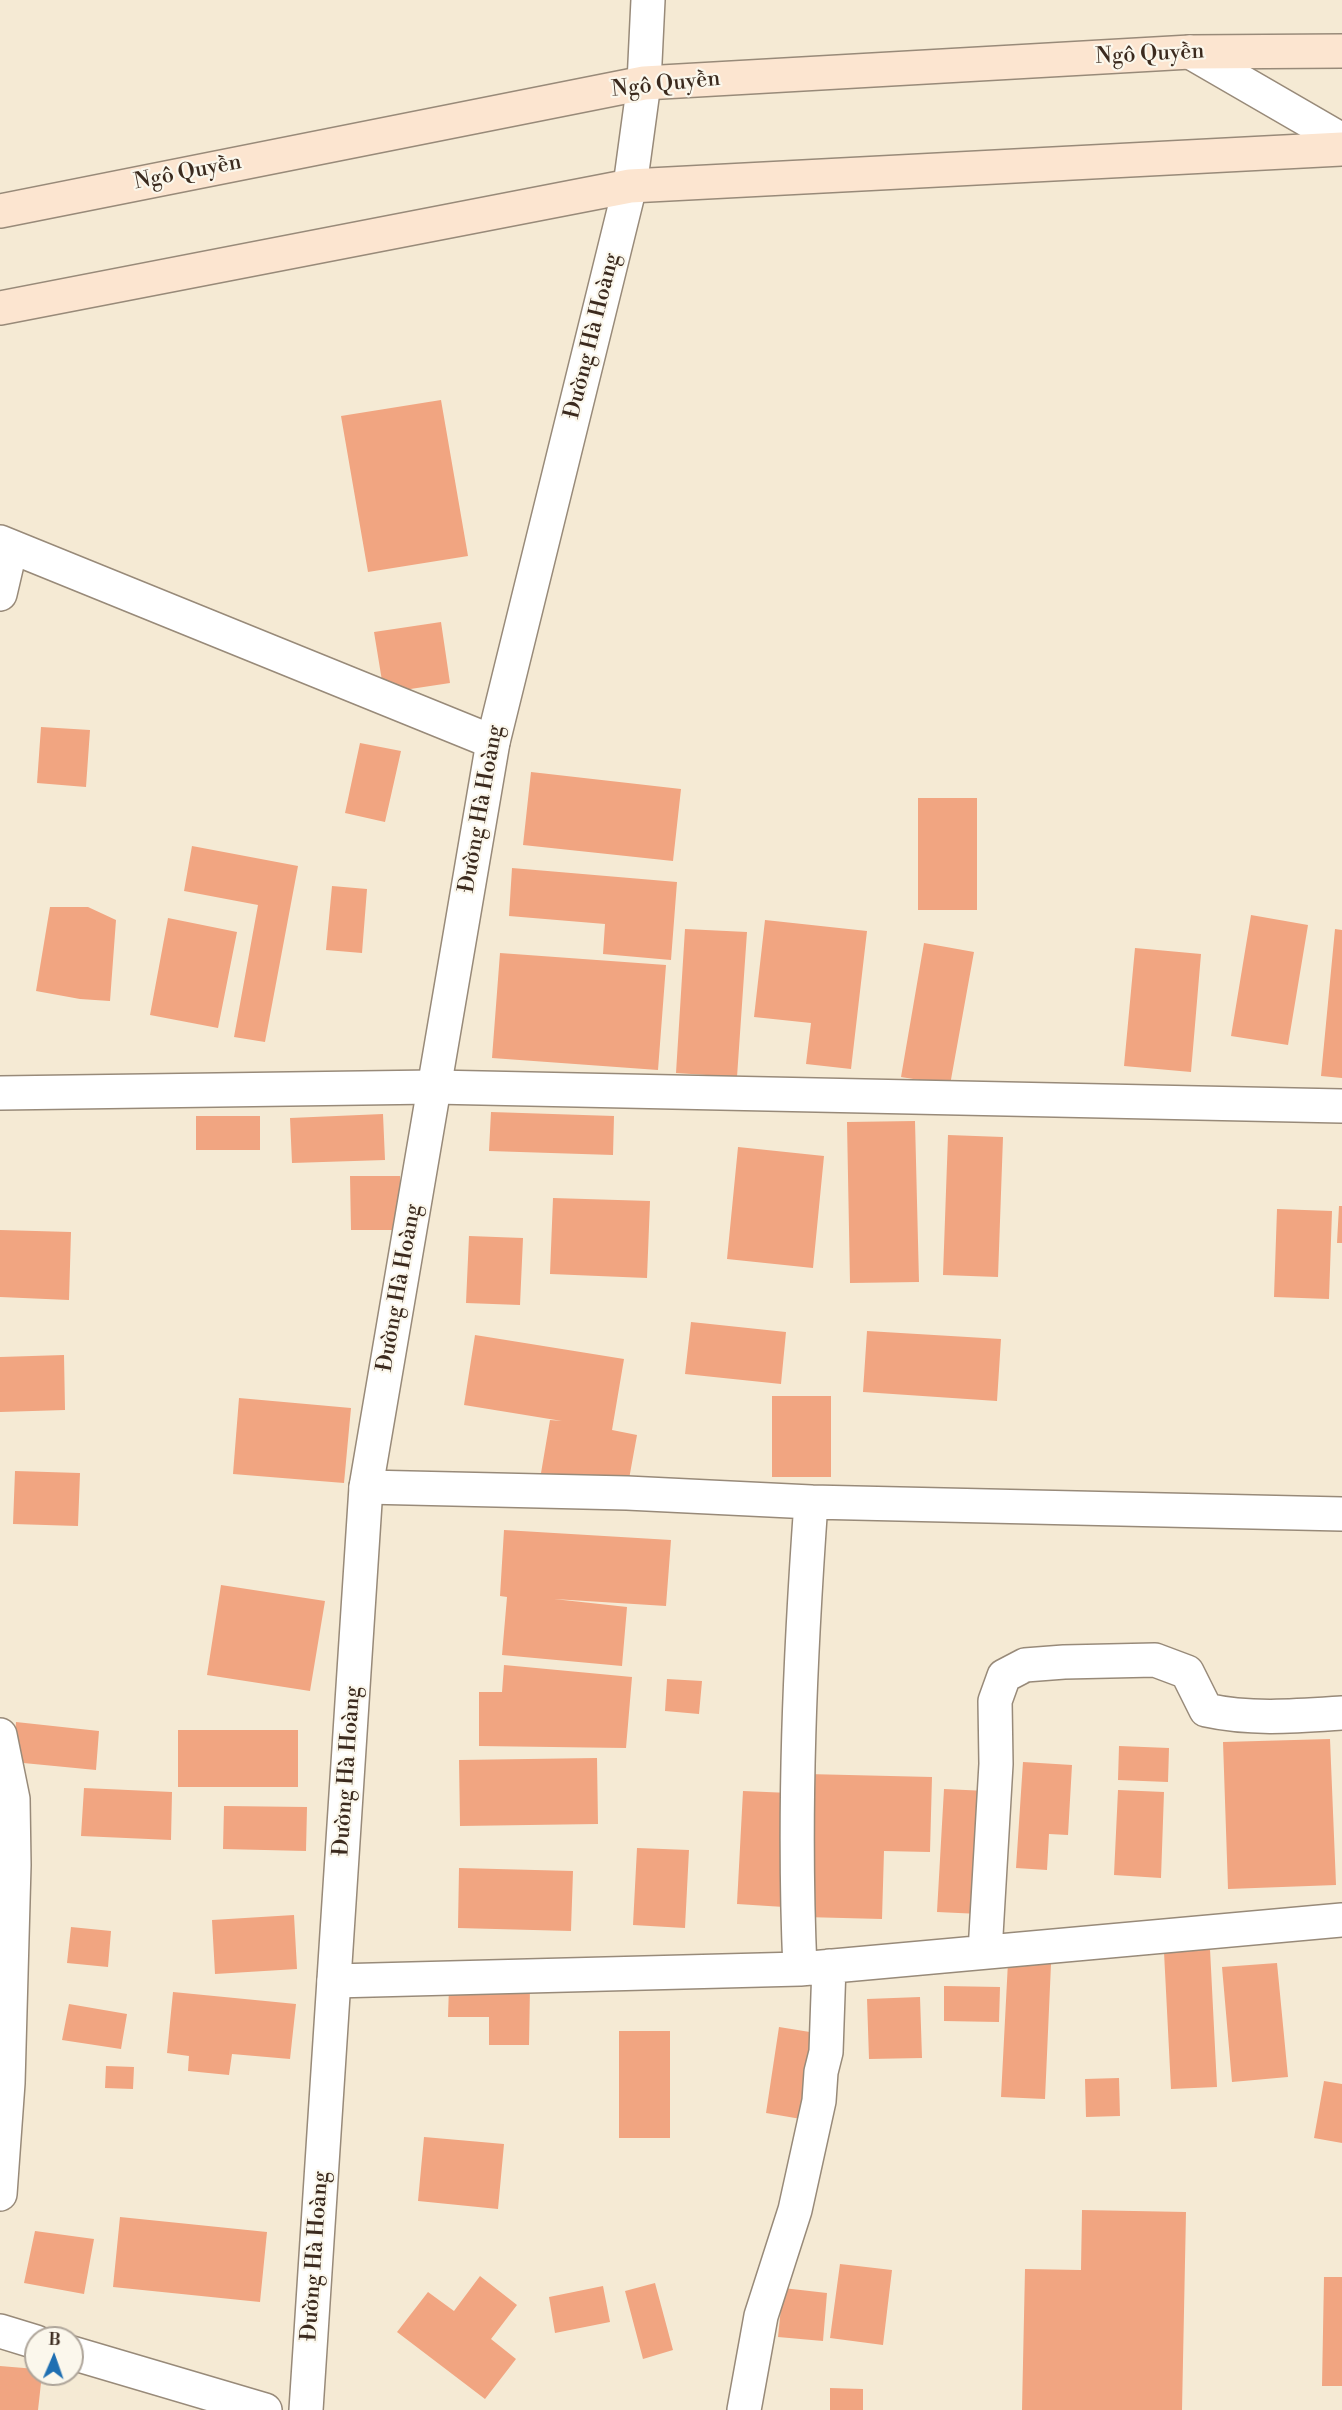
<!DOCTYPE html>
<meta charset="utf-8">
<style>
body{margin:0}
#map{position:relative;width:1342px;height:2410px;overflow:hidden;background:#f5ead4;font-family:"Libre Bodoni",serif}
canvas{display:block}
.north{position:absolute;left:24px;top:2326px;width:60px;height:60px;box-sizing:border-box;background:#fbf7ec;border:2px solid #aea59a;border-radius:50%;rotate:2deg;font-size:16px;font-weight:700;line-height:24px;text-align:center;color:#3b2a1e}
.north::after{content:'';display:block;margin:auto;width:21px;height:27px;background:#1f6fb2;clip-path:polygon(50% 0,100% 100%,50% 72%,0 100%)}
</style>
<div id="map">
<canvas width="1342" height="2410"></canvas>
<div class="north">B</div>
</div>
<script>
const c = document.querySelector('canvas').getContext('2d');
c.lineJoin = 'round';
function fillPath(path, color) { c.fillStyle = color; c.fill(path, 'evenodd'); }
function trace(path, color, width, dash) { c.strokeStyle = color; c.lineWidth = width; c.lineCap = dash ? 'butt' : 'round'; c.setLineDash(dash || []); c.stroke(path); }
function drawText(font, color, halo, rows, align = 'center') {
  c.font = font + ' "Libre Bodoni",serif'; c.lineWidth = 4.5; c.setLineDash([]); c.textBaseline = 'middle'; c.strokeStyle = halo; c.fillStyle = color; for (const [text, x, y, turn = 0] of rows) {
    c.save(); c.translate(x, y); c.rotate((+turn || 0) * Math.PI / 180); c.textAlign = isNaN(turn) ? turn : align; if (halo) c.strokeText(text, 0, 0); c.fillText(text, 0, 0); c.restore();
  }
}
const building = new Path2D(`
 M441,400L468,556L368,572L341,416Z
 M441,622L450,683L384,693L374,632Z
 M41,727L90,730L86,787L37,783Z
 M360,743L401,751L385,822L345,813Z
 M531,772L681,789L673,861L523,845Z
 M918,798H977V910H918Z
 M192,846L298,866L265,1042L234,1037L258,905L184,891Z
 M512,868L677,882L671,960L603,954L605,924L509,916Z
 M332,886L367,889L362,953L326,950Z
 M50,907H88L116,920L110,1001L80,999L36,991Z
 M1251,915L1308,925L1288,1045L1231,1036Z
 M168,918L237,932L218,1028L150,1015Z
 M765,920L867,931L851,1069L806,1064L811,1023L754,1017Z
 M685,929L747,932L737,1077L676,1073Z
 M1335,929L1342,930V1078L1321,1076Z
 M924,943L974,952L950,1085L901,1077Z
 M1135,948L1201,954L1191,1072L1124,1066Z
 M500,953L666,965L658,1070L492,1058Z
 M491,1112L614,1116L613,1155L489,1151Z
 M383,1114L385,1160L292,1163L290,1118Z
 M196,1116H260V1150H196Z
 M915,1121L919,1282L850,1283L847,1122Z
 M948,1135L1003,1137L998,1277L943,1275Z
 M738,1147L824,1156L813,1268L727,1259Z
 M350,1176H400V1230H351Z
 M553,1198L650,1201L647,1278L550,1274Z
 M1339,1206H1342V1243H1337Z
 M1277,1209L1332,1211L1329,1299L1274,1297Z
 M0,1230L71,1232L69,1300L0,1297Z
 M469,1236L523,1238L520,1305L466,1303Z
 M691,1322L786,1332L781,1384L685,1374Z
 M867,1331L1001,1339L997,1401L863,1392Z
 M475,1335L624,1359L612,1430L637,1435L627,1490L540,1479L550,1420L562,1421L464,1405Z
 M64,1355L65,1410L0,1412V1357Z
 M772,1396H831V1477H772Z
 M239,1398L351,1408L344,1483L233,1474Z
 M15,1471L80,1473L78,1526L13,1524Z
 M504,1530L671,1540L666,1606L554,1599L627,1607L622,1666L502,1655L507,1597L500,1596Z
 M221,1585L325,1601L310,1691L207,1675Z
 M504,1665L632,1677L626,1748L479,1746V1692H502Z
 M667,1679L702,1681L699,1714L665,1711Z
 M16,1722L99,1731L96,1770L13,1762Z
 M178,1730H298V1787H178Z
 M1330,1739L1336,1885L1228,1889L1223,1742Z
 M1119,1746L1169,1748L1168,1782L1118,1780Z
 M597,1758L598,1824L460,1826L459,1760Z
 M1023,1762L1072,1765L1068,1835L1049,1834L1047,1870L1016,1868Z
 M807,1774L932,1777L930,1852L884,1851L882,1919L804,1917Z
 M84,1788L172,1792L171,1840L81,1836Z
 M944,1789L987,1791L980,1914L937,1912Z
 M1118,1790L1164,1792L1161,1878L1114,1875Z
 M743,1791L790,1793L784,1907L737,1904Z
 M224,1806L307,1807L306,1851L223,1849Z
 M637,1848L689,1850L685,1928L633,1925Z
 M459,1868L573,1871L571,1931L458,1928Z
 M294,1915L297,1969L215,1974L212,1920Z
 M71,1927L111,1931L108,1967L67,1963Z
 M1210,1949L1217,2087L1171,2089L1164,1952Z
 M1008,1962L1051,1964L1045,2099L1001,2097Z
 M1277,1963L1288,2077L1232,2082L1222,1967Z
 M449,1986L530,1987L529,2045H489V2017H448Z
 M944,1986L1000,1987L999,2022L944,2021Z
 M173,1992L296,2004L290,2059L232,2054L229,2075L188,2071L189,2056L167,2053Z
 M920,1997L922,2058L869,2059L867,1999Z
 M69,2004L127,2014L121,2049L62,2040Z
 M779,2027L816,2033L801,2119L766,2113Z
 M619,2031H670V2138H619Z
 M106,2066L134,2067L133,2089L105,2088Z
 M1119,2078L1120,2116L1086,2117L1085,2079Z
 M1324,2081L1342,2084V2143L1314,2138Z
 M424,2137L504,2144L498,2209L418,2201Z
 M1082,2210L1186,2212L1182,2410H1022L1025,2269L1081,2270Z
 M120,2217L267,2232L260,2302L113,2287Z
 M35,2231L94,2239L84,2294L24,2283Z
 M840,2264L892,2270L883,2345L830,2338Z
 M480,2276L517,2305L491,2339L516,2359L485,2399L397,2332L428,2292L454,2311Z
 M1324,2277H1342V2386H1322Z
 M655,2283L673,2350L643,2359L625,2291Z
 M603,2286L610,2322L555,2333L549,2297Z
 M783,2288L827,2293L823,2341L778,2337Z
 M0,2366L36,2369V2374H42L38,2410H0Z
 M830,2388L863,2389V2410H830Z`);
const minor = new Path2D(`
 M0,542L493,742
 M0,594L11,547
 M0,1093L434,1087L1342,1106
 M366,1487L627,1493L811,1502L1342,1514
 M0,1735L13,1799L14,1865L8,2083L0,2194
 M985,1952L996,1764L995,1701L1004,1676L1025,1665L1064,1662L1155,1660L1187,1672L1206,1710C1251,1720 1297,1716 1342,1713
 M800,1969C793,1813 800,1657 811,1502
 M334,1981L800,1969L1342,1920
 M0,2331L36,2342
 M72,2353L265,2410
 M744,2410L761,2316L795,2210L819,2101L821,2072L826,2052L829,1966`);
const tertiary = new Path2D(`
 M1190,52L1342,140
 M306,2410L366,1487L493,742L630,186L644,83L648,0`);
const secondary = new Path2D(`
 M0,211L644,83L1190,52L1342,51
 M0,308L630,186L1342,149`);
const streetNames = [
 ["Ngô Quyền",1150,55,-3],
 ["Ngô Quyền",666,85,-6],
 ["Ngô Quyền",188,173,-11],
 ["Đường Hà Hoàng",593,336,-76],
 ["Đường Hà Hoàng",482,809,-80],
 ["Đường Hà Hoàng",400,1288,-80],
 ["Đường Hà Hoàng",348,1771,-86],
 ["Đường Hà Hoàng",316,2256,-86]
];
fillPath(building, '#f1a581');
trace(minor, '#988a79', 36);
trace(tertiary, '#988a79', 36);
trace(secondary, '#988a79', 36);
trace(minor, '#fff', 33);
trace(tertiary, '#fff', 33);
trace(secondary, '#fce5d0', 33);
drawText('22px', '#3b2a1e', '#fbf7ec', streetNames);
</script>
